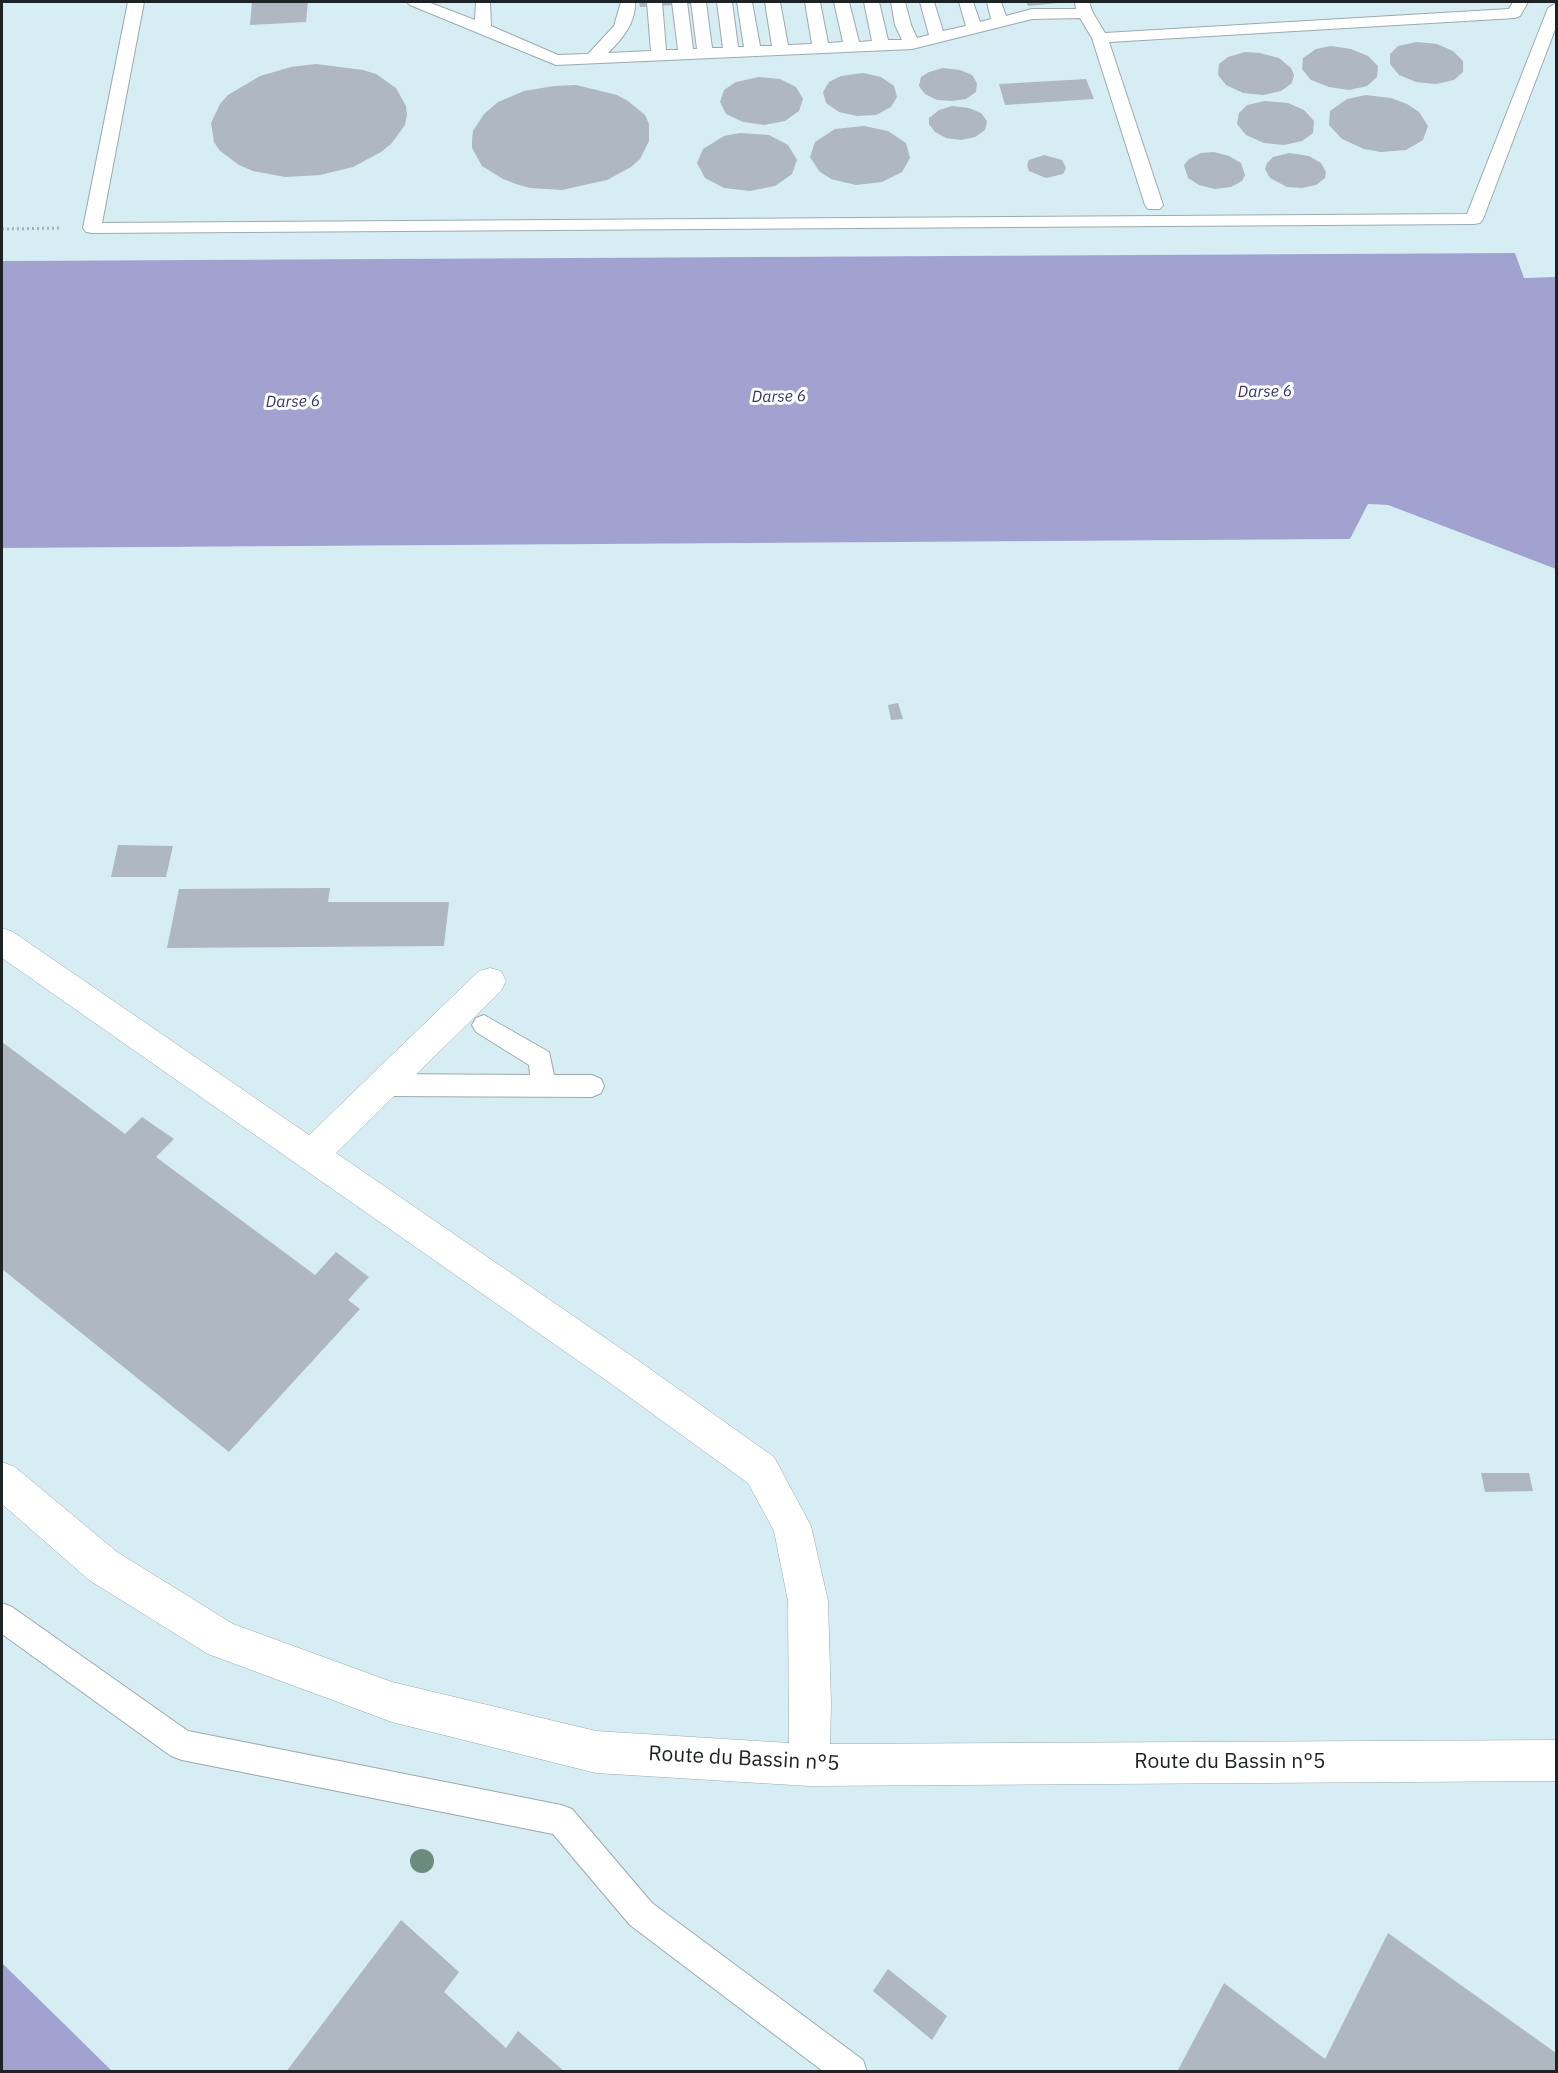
<!DOCTYPE html>
<meta charset="utf-8">
<style>
body{margin:0}
#map{position:relative;width:1558px;height:2073px;overflow:hidden;background:#eaf8fd;font-family:"IBM Plex Sans",sans-serif}
canvas{display:block}
.frame{position:absolute;inset:0;border:3px solid #1d2224;pointer-events:none}
</style>
<div id="map">
<canvas width="1558" height="2073"></canvas>
<div class="frame"></div>
</div>
<script>
const c = document.querySelector('canvas').getContext('2d');
c.lineJoin = 'round';
function fillPath(path, color) { c.fillStyle = color; c.fill(path, 'evenodd'); }
function trace(path, color, width, dash) { c.strokeStyle = color; c.lineWidth = width; c.lineCap = dash ? 'butt' : 'round'; c.setLineDash(dash || []); c.stroke(path); }
function drawText(font, color, halo, rows, align = 'center') {
  c.font = font + ' "IBM Plex Sans",sans-serif'; c.lineWidth = 6; c.setLineDash([]); c.textBaseline = 'middle'; c.strokeStyle = halo; c.fillStyle = color; for (const [text, x, y, turn = 0] of rows) {
    c.save(); c.translate(x, y); c.rotate((+turn || 0) * Math.PI / 180); c.textAlign = isNaN(turn) ? turn : align; if (halo) c.strokeText(text, 0, 0); c.fillText(text, 0, 0); c.restore();
  }
}
const built = new Path2D(`
 M2,2H1556V277L1524,278L1514,253L2,261Z
 M1368,504L1387,505L1556,569V2071H112L2,1963V548L1350,539Z`);
const water = new Path2D(`
 M1515,253L1524,278L1556,277V569L1388,505L1368,504L1350,539L2,548V261Z
 M2,1963L112,2071H2Z`);
const building = new Path2D(`
 M252,2H308L306,22L250,25Z
 M639,2H707V3L640,7Z
 M1026,2H1058V3L1028,6Z
 M1417,42L1437,44L1453,51L1463,61V72L1454,80L1436,84L1416,82L1399,75L1390,64V54L1398,46Z
 M1331,46L1351,49L1368,56L1378,66L1377,77L1367,86L1349,90L1329,87L1311,80L1302,69L1303,58L1316,49Z
 M1245,52L1260,53L1279,58L1291,68L1294,75L1292,83L1281,91L1263,95L1243,93L1226,85L1218,75L1219,64L1228,57Z
 M316,64L363,70L376,74L396,88L406,106L407,115L405,125L391,144L381,152L353,167L320,175L303,176L285,177L253,171L239,165L220,151L214,142L211,123L220,104L228,95L260,76L291,67Z
 M943,68L960,70L972,75L977,83L976,92L966,99L952,101L937,100L925,94L919,86L921,77L929,72Z
 M863,73L881,77L894,86L897,97L891,107L876,115L857,116L839,112L826,103L823,92L829,82L841,76Z
 M759,77L780,79L796,87L803,99L799,111L785,121L764,125L743,122L726,114L720,102L724,90L736,82Z
 M1086,79L1094,99L1005,105L999,84Z
 M576,85L617,95L628,101L645,115L649,124V141L640,159L631,167L607,180L562,190L530,188L516,184L503,179L482,166L472,148V140L473,131L484,114L498,102L524,91L554,86Z
 M1366,95L1391,98L1407,104L1419,112L1428,126L1423,140L1406,150L1381,152L1364,149L1342,139L1329,125L1330,111L1347,99Z
 M1265,101L1288,103L1304,110L1314,121L1313,133L1302,141L1284,145L1264,143L1246,135L1237,124L1239,113L1247,105Z
 M952,106L969,108L981,113L987,121L985,130L975,137L961,140L946,138L935,132L929,124V118L939,110Z
 M864,126L888,131L906,143L910,158L902,172L882,182L856,185L831,179L819,171L810,157L815,142L835,129Z
 M740,133L769,135L788,145L797,160L792,174L775,186L750,191L724,188L705,178L697,163L703,149L724,136Z
 M1214,152L1229,156L1241,163L1245,175L1242,181L1231,187L1215,189L1199,185L1188,178L1184,165L1189,159L1201,153Z
 M1289,153L1309,156L1321,163L1326,172L1325,178L1316,185L1302,188L1287,187L1270,178L1265,169L1267,163L1273,157Z
 M1044,155L1062,160L1066,168L1063,174L1046,178L1029,171L1027,165L1029,160Z
 M898,703L903,719L891,720L888,705Z
 M118,845L173,846L166,877H111Z
 M330,888L328,902H449L444,946L167,948L179,889Z
 M2,1042L125,1134L142,1117L174,1139L156,1157L315,1275L336,1252L369,1277L348,1300L360,1309L229,1452L2,1269Z
 M1481,1473H1529L1533,1491L1485,1492Z
 M401,1920L459,1972L444,1992L506,2048L518,2031L565,2072H286Z
 M1388,1933L1556,2053V2072H1177L1224,1983L1325,2059Z
 M888,1969L947,2016L932,2040L873,1991Z`);
const path = new Path2D(`
 M2,229L62,228`);
const lane = new Path2D(`
 M128,2H144L102,223L1467,214L1548,8L1556,3V27L1483,219L1480,223L1474,224L92,233L86,232L83,228Z
 M407,2H428L475,20L476,2H490L491,26L558,55L588,54L614,26L621,2H635C636,23 622,39 608,53L651,51L647,2H662L666,50H678L672,2H687L693,49H697L691,2H706L712,48H723L717,2H732L738,47H744L737,2H752L760,46H772L765,2H780L788,45L812,44L805,2H820L828,43L843,42L834,2H849L859,42L872,41L864,2H879L888,40H902L895,25L891,2H905L911,25L917,38L929,35L920,2H934L943,31L966,26L959,2H973L980,22L991,19L987,2H1001L1006,16L1032,9H1076L1075,2H1089L1093,13L1105,33L1509,9L1513,2H1528L1520,16L1515,18L1109,42L1163,205L1160,209H1148L1145,205L1092,38L1080,18L1032,19L912,49L556,65L410,5Z
 M484,1015L549,1052L554,1075H592L601,1079L604,1086L601,1093L592,1097L383,1096L374,1092L371,1085L374,1078L383,1074L530,1075L529,1065L476,1032L472,1025L476,1018Z
 M2,1603L12,1607L188,1731L561,1805L572,1809L652,1903L863,2060L867,2072H824L630,1925L553,1834L182,1760L171,1756L2,1634Z`);
const street = new Path2D(`
 M2,928L13,932L309,1135L479,971L490,968L501,971L506,981L501,991L336,1153L636,1359L774,1457L811,1526L828,1601L831,1703L830,1744L1556,1740V1781L809,1786L596,1773L392,1722L208,1654L89,1580L2,1504V1462L15,1467L117,1552L233,1624L392,1682L596,1731L789,1743L788,1601L774,1531L748,1483L610,1383L2,958Z`);
const trees = [
 [422,1861]
];
const farWaternames = [
 ["Darse 6",1265,392,-1],
 ["Darse 6",779,397,-1],
 ["Darse 6",293,402,-1]
];
const nearStreetnames = [
 ["Route du Bassin n°5",744,1759,3],
 ["Route du Bassin n°5",1230,1762]
];
fillPath(built, '#d6edf4');
fillPath(water, '#a1a2cf');
fillPath(building, '#afb7c1');
trace(lane, '#9caaae', 2);
trace(street, '#9caaae', 1);
trace(path, '#a7b2b6', 3, [2, 3]);
fillPath(lane, '#fff');
fillPath(street, '#fff');
c.fillStyle = '#6b8c7d';
for (const [x, y] of trees) { c.beginPath(); c.arc(x, y, 12, 0, 2 * Math.PI); c.fill(); }
drawText('italic 16px', '#36336a', '#fff', farWaternames);
drawText('21px', '#1d2224', '#fff', nearStreetnames);
</script>
